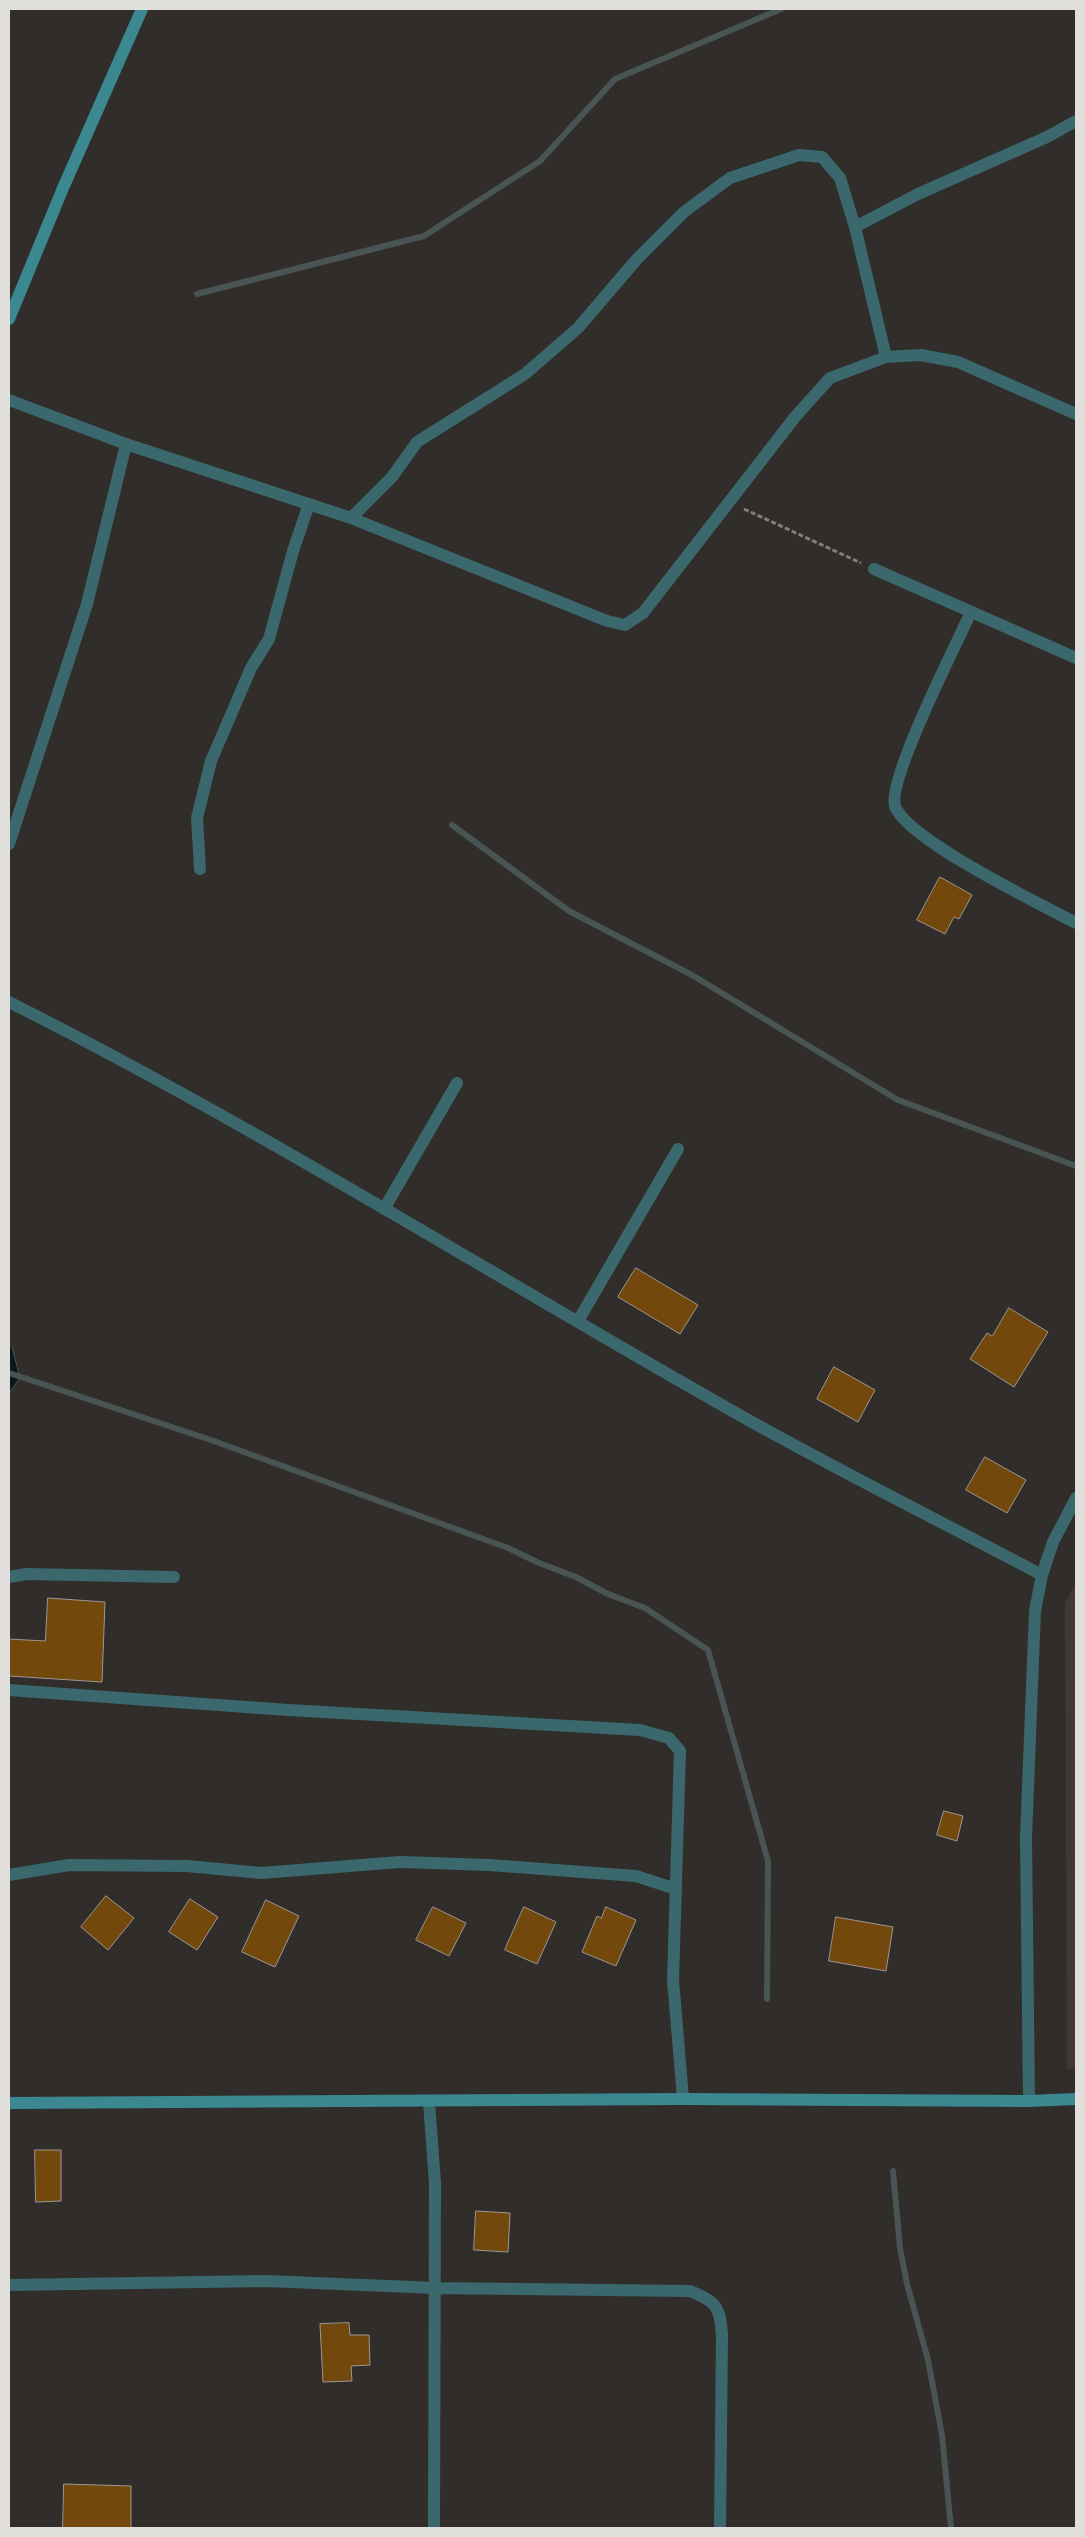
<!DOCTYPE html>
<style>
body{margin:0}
#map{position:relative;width:1085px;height:2537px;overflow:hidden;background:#312d2a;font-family:Commissioner,sans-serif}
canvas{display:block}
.frame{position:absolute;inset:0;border:10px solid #e1dfdc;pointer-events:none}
</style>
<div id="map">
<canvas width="1085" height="2537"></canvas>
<div class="frame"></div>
</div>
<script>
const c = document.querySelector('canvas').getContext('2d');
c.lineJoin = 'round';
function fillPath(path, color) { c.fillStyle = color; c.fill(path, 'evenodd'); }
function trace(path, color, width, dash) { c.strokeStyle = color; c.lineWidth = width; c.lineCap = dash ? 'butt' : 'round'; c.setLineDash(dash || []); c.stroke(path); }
const built = new Path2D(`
 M1076,1582V2069H1067L1065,1603Z`);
const water = new Path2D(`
 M9,1345L12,1347L20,1378L9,1393Z`);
const stream = new Path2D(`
 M197,294L424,236L540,161L615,79L781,9
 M452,825L569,911L692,975L898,1100L1076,1166
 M9,1373L211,1440L508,1548L539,1563L576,1577L608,1594L645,1608L708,1650L768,1861L767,1999
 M893,2171L900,2248L907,2284L928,2360L942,2435L951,2528`);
const building = new Path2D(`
 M940,877L972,895L959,919L954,917L945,934L917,920Z
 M636,1268L698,1305L680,1334L618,1297Z
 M1009,1308L1048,1332L1014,1387L970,1359L987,1333L992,1336Z
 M834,1367L875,1390L858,1422L817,1399Z
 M985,1457L1026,1480L1007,1513L966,1490Z
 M48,1598L105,1602L102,1682L9,1676V1639L45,1641Z
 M944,1811L963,1816L957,1841L937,1835Z
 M106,1896L134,1918L108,1950L81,1927Z
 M190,1899L218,1917L197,1950L169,1932Z
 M266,1900L299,1916L275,1967L242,1952Z
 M433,1907L466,1923L449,1956L416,1940Z
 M524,1907L556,1922L537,1964L505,1950Z
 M606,1907L636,1920L616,1966L582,1952L597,1916L601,1918Z
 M836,1917L893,1927L886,1971L829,1961Z
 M35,2150H61V2201L36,2202Z
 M476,2211L510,2213L508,2252L474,2250Z
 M349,2323L350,2335H369L370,2365L351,2366L352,2381L323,2382L320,2324Z
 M64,2484L131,2486V2528H63Z`);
const path = new Path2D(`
 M744,509L861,563`);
const street = new Path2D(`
 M855,227L918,194L1047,137L1076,121
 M9,400L126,444L351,518L607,621L625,625L643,613L795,417L830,378L886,357L921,355L958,362L1076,414
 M351,518L392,477L417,442L525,374L578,328L637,259L684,212L730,178L799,155L822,157L840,178L855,227L886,357
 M874,569L1076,658
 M971,612C957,643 887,780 895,806C906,839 1042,905 1076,923
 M9,844L87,604L126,444
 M200,869L197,818L211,761L251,668L269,639L293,551L309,504
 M9,1002C260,1128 498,1279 743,1417C841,1472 942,1522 1042,1575
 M384,1209L457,1083
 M578,1321L678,1149
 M9,1577L26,1574L174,1577
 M9,1690L288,1710L640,1730L669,1738L680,1751L673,1980L683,2099
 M9,1875L69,1865L187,1866L261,1873L400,1862L489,1865L636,1876L676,1889
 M1029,2101L1026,1837L1035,1611L1042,1575L1053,1542L1076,1498
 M429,2102L435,2183L434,2528
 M9,2285L266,2281L436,2288L690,2291C717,2302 720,2307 722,2335L720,2528`);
const secondary = new Path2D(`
 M9,319L63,188L142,9
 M9,2103L683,2099L1029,2101L1076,2099`);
fillPath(built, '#403931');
fillPath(water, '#081919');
trace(water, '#495454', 1);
trace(stream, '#495454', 6);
fillPath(building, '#73480d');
trace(building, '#9c9894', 1);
trace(path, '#817e7b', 3, [5, 2.5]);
trace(street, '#3b686d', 12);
trace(secondary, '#3b8891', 12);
</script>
